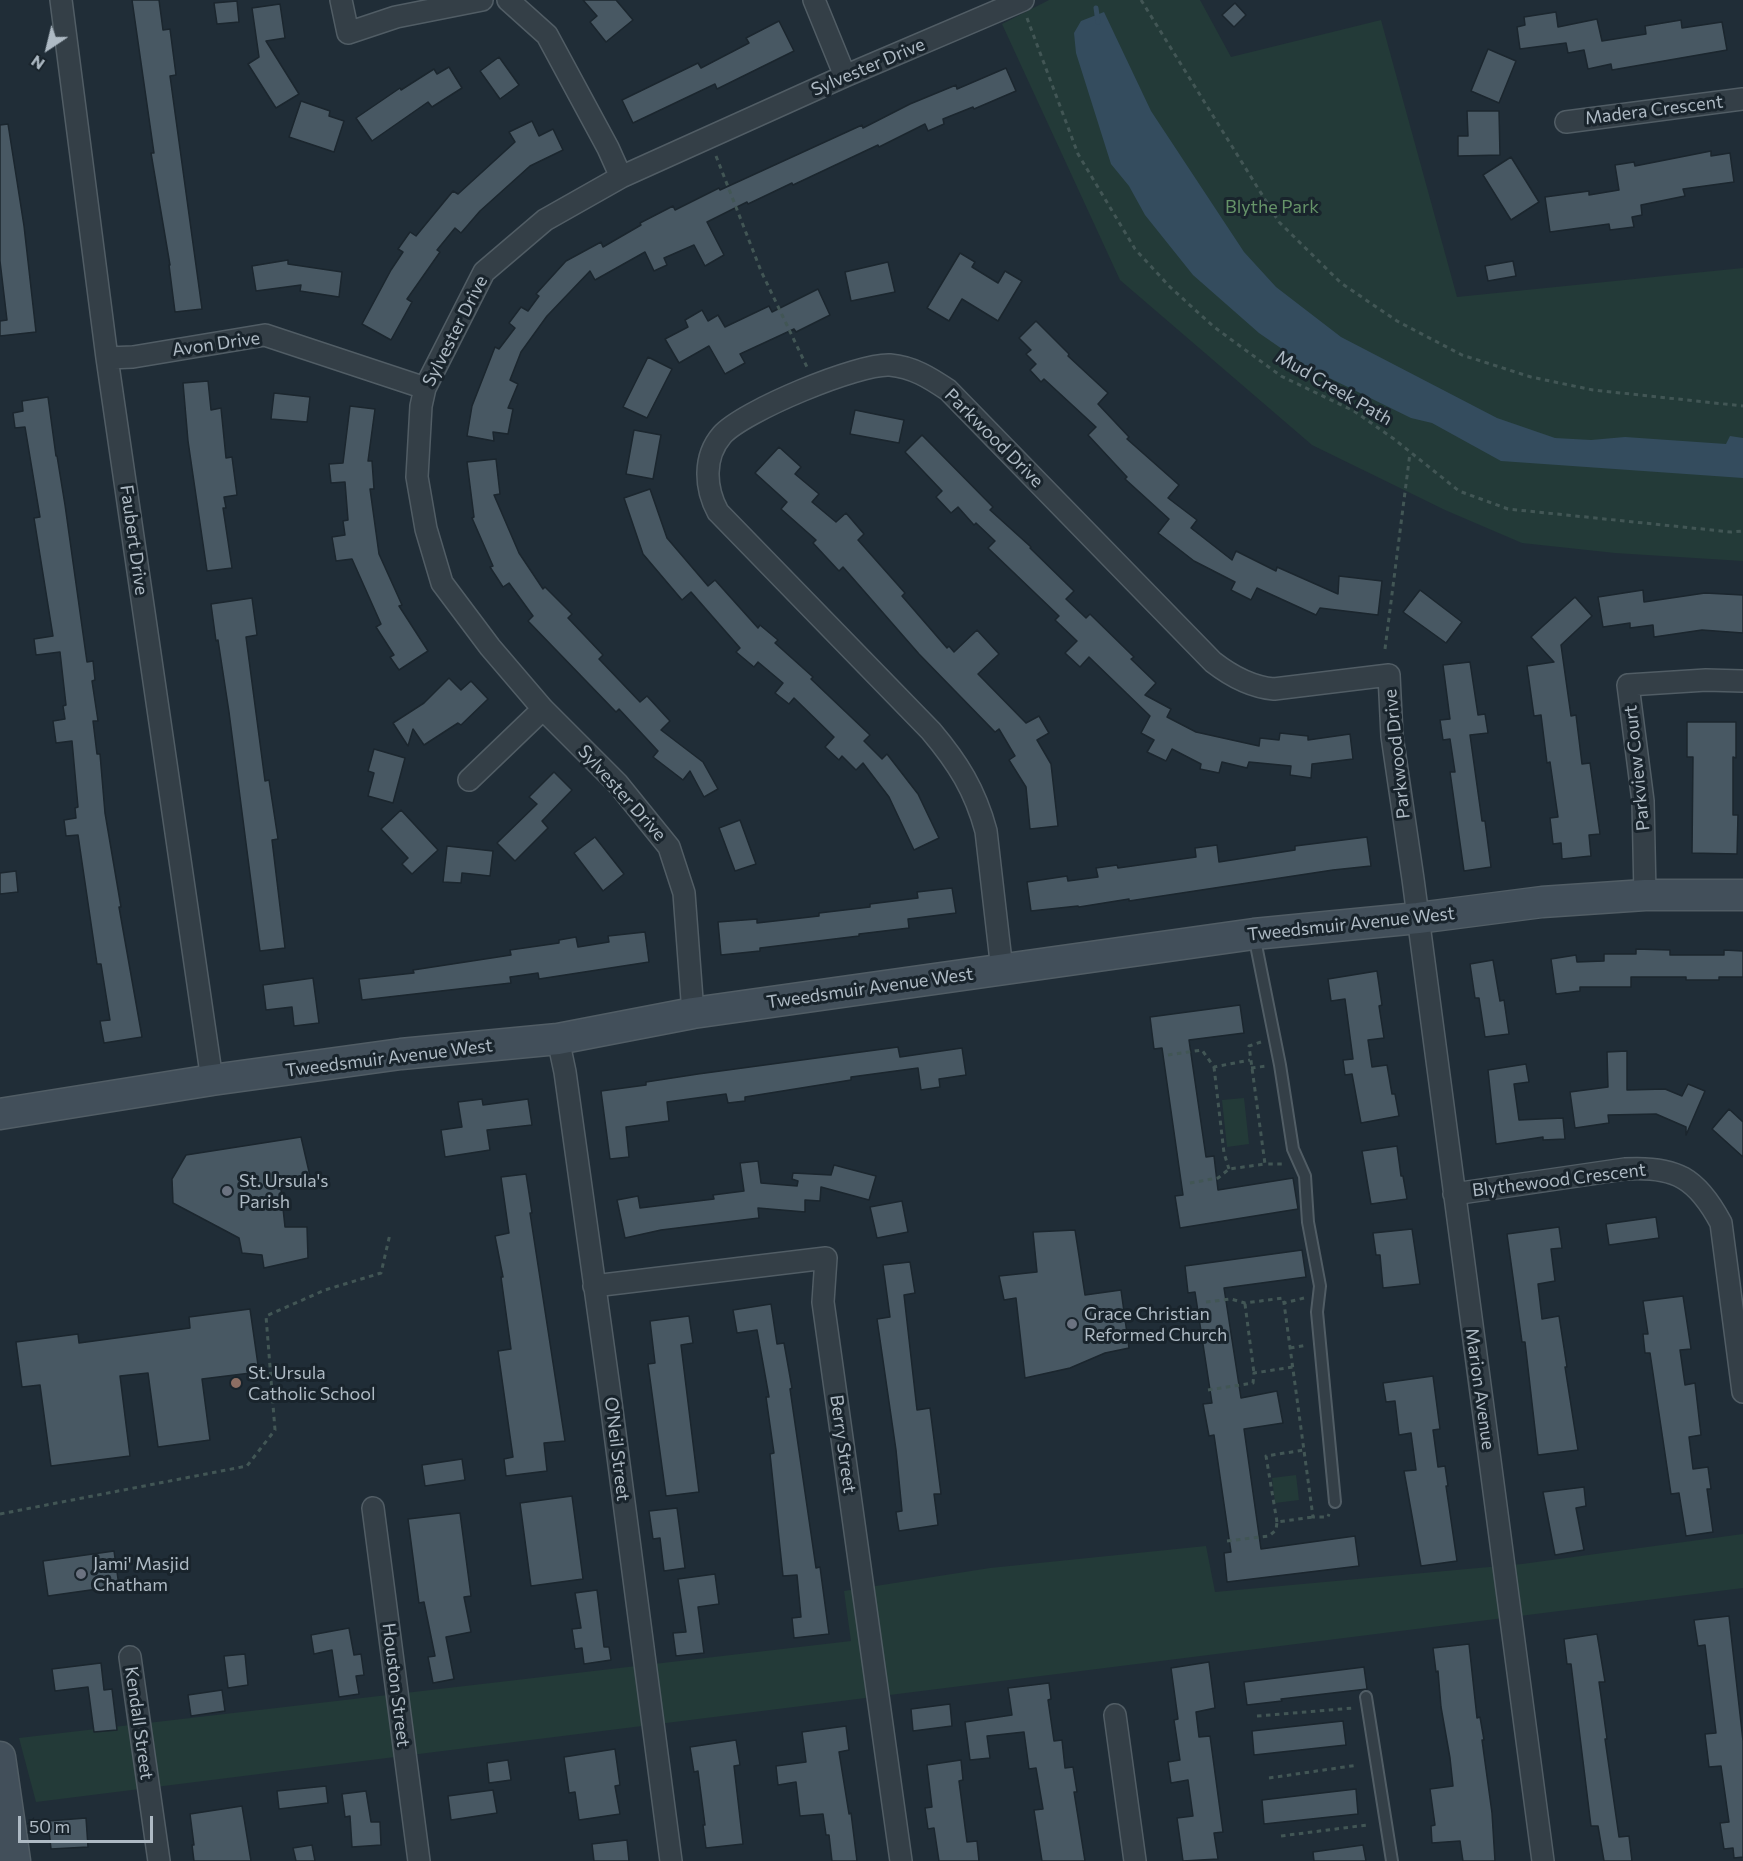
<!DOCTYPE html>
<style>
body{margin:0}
#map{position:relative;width:1743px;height:1861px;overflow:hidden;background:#202d37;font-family:Commissioner,sans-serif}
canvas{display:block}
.north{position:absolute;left:18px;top:18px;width:60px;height:60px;-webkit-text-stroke:4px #19242c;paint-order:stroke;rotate:215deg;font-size:16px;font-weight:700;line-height:24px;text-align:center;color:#aebac4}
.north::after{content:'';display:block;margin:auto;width:21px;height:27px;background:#aebac4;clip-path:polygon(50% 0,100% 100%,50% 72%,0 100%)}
.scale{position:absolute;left:18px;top:1816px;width:135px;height:27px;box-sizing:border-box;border:3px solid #aebac4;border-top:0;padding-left:8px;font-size:18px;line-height:21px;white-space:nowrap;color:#aebac4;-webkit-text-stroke:4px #19242c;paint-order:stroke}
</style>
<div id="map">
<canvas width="1743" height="1861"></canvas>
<div class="north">N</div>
<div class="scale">50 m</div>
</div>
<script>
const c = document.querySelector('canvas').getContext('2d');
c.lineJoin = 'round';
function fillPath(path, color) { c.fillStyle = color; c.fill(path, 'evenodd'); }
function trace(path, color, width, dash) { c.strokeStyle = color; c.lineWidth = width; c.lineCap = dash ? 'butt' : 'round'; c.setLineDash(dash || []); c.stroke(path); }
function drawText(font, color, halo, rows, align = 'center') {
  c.font = font + ' Commissioner,sans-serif'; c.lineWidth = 6; c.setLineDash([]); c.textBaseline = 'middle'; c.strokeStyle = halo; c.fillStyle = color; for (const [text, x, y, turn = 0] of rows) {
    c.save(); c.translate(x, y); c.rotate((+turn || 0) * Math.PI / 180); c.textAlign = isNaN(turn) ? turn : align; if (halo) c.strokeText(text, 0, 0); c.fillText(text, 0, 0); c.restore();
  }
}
const green = new Path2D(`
 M1049,0H1200L1231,57L1381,20L1457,297L1743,268V561L1615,553L1522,543L1445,510L1312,445L1120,280L1002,24Z
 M1244,1098L1249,1144L1227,1147L1222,1100Z
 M1296,1475L1299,1500L1275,1503L1272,1478Z
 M1743,1534V1588L36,1802L19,1738L851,1641L844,1591L990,1568L1206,1546L1215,1592L1522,1564Z`);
const water = new Path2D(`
 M1104,12L1151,111L1244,252L1276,287L1341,337L1497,418L1555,438L1591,440L1625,437L1726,444L1730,436L1743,438V478L1501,461L1432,423L1411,418L1311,369L1259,333L1193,275L1145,215L1129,186L1111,164L1076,53L1074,33L1081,21Z`);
const stream = new Path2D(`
 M1096,8L1098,22`);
const building = new Path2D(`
 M132,0H159L163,30L170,29L176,75L170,76L202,309L175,312L169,265H170L151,153H154Z
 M583,0H616L633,20L606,42L590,22L597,16Z
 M237,1L239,22L217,24L214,3Z
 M1235,3L1246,15L1234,27L1222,15Z
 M280,4L285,38L266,41L299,94L276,108L248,64L259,57L252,8Z
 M1556,12L1558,27L1597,19L1602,41L1646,34L1645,26L1681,20L1682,28L1722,22L1727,50L1612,70L1611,64L1588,69L1584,50L1568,53L1566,43L1520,49L1517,27L1525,25L1524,17Z
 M779,21L794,51L717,89L715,84L633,123L622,100L698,63L701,68L749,43L746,38Z
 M1488,49L1516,61L1499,103L1471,91Z
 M499,57L519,85L500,99L480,71Z
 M449,67L462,88L432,107L428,102L372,141L356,118L400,88L401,90L434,69L437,74Z
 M1006,68L1016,91L974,109L973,107L943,119L944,124L928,131L925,124L879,147L878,145L793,185L792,183L748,204L747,202L707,222L724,255L705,266L694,245L664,258L667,265L654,271L645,252L595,280L590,271L547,316L521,352L510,380L518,384L508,408L513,409L508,434L493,432L494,441L467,436L472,406L495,347L499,349L515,328L509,323L521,307L528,311L539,296L536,294L566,261L601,242L603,247L641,225L640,223L673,206L675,210L719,188L720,190L862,125L863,128L910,104L956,85L957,89Z
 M301,101L330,111L329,116L344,121L334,152L289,137Z
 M1467,111H1499L1500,155L1458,156V136H1468Z
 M532,121L539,136L553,129L563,150L530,166L480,211L461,233L455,228L437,250L440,252L407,299L412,302L391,340L362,324L391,270L403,252L398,249L410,232L416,236L453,191L458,194L515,142L509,132Z
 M8,124L24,226L36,332L0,336V321L7,320L0,261V125Z
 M1711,151V156L1730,153L1734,182L1683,189L1685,196L1641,205L1642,215L1632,217L1634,227L1610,230L1609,224L1550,232L1545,197L1589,191V195L1619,190L1615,165L1634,162L1635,166Z
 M1511,157L1539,202L1511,220L1483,175Z
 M960,253L975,262L972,267L998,283L1005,271L1022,281L998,321L962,299L949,321L927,308Z
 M288,260V264L342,272L339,297L300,291L301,285L256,291L252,266Z
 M1513,261L1516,276L1488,281L1485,266Z
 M888,262L895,292L851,301L845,272Z
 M818,289L830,315L796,332L794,329L740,354L745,363L725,374L709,346L679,363L665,339L688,327L685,320L702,310L708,321L718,315L725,327L769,306L772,312Z
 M1036,321L1069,354L1068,356L1108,393L1098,404L1129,437L1127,439L1179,485L1168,498L1197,520L1191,528L1232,560L1236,551L1276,571L1277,567L1338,594L1339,576L1382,581L1378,615L1320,608L1316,615L1257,588L1251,600L1231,590L1235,582L1194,561L1158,533L1169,519L1125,479L1127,477L1088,435L1096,427L1044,379L1041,382L1030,370L1036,364L1026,354L1031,350L1019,338Z
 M648,357L672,369L647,418L623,407Z
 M208,381L211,410L221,408L226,458L232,457L237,495L224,497L226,508H223L232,568L207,571L188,441L183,383Z
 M274,393L310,397L307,422L271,419Z
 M48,397L56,456H57L65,505L87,662L93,661L95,680L92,681L98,721H93L97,754H100L105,813L121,907H119L142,1037L104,1043L100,1021L110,1020L101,964H97L78,835L66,836L64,820L76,818L75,808L78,807L72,741L56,743L53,721L65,719L63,706L66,705L60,652L36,655L34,639L53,636L34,518L40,517L25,427L15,428L13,413L23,411L22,401Z
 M350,406L375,409L368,461H372L374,489H370L379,554L402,605L399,606L428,651L399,670L390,657L394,655L376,627L381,624L352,559L336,561L332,537L345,535L343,521L348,520L345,482L331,483L329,464L343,463Z
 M855,410L904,420L899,443L850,434Z
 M634,430L661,435L653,479L626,474Z
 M922,435L993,507L990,510L1031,547L1030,548L1074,591L1066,599L1086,618L1090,614L1134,657L1131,659L1156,683L1145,695L1171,709L1167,717L1196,732L1259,746L1260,738L1279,740L1280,733L1308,736V740L1350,734L1353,759L1312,764L1311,778L1290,775L1291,766L1249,762L1247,768L1222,762L1219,773L1200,769L1201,764L1172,749L1166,761L1147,752L1154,740L1141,733L1150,716L1089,657L1080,667L1065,653L1077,641L1055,620L1059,616L988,548L995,541L976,523L974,525L958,507L951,513L936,497L942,491L905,452Z
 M779,447L801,467L795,474L819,494L812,502L836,522L846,513L864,534L858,540L905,593L902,596L947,648L949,646L954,652L977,630L999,654L978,674L1026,723L1039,716L1049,733L1037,740L1051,764L1058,826L1030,829L1026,787L1009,760L1015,756L999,729L995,732L919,654L843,567L839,571L813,543L816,540L781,509L787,502L755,473Z
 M496,459L500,494L494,495L519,553L543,589L545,587L572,614L568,618L603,655L599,659L640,702L647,696L670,721L661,730L703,762L718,789L704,797L690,771L683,780L653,757L658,751L619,709L616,712L528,621L533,616L509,583L503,587L490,567L493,566L472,518L474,517L467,462Z
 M650,489L667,538L708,586L715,580L758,628L760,625L778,640L775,643L813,677L811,679L870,735L864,741L882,759L887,754L918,794L939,838L914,850L889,797L863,763L856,770L842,756L839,760L825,747L834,737L794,698L789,704L775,693L783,683L758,662L754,667L736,652L740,648L691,592L682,600L643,554L624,498Z
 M1420,590L1462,622L1446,643L1403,612Z
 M1643,590L1644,602L1705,593L1743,595V633L1702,630L1654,637L1653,625L1630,628V623L1603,627L1598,597Z
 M1575,597L1592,616L1561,645L1571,716L1576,715L1582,764L1590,763L1600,834L1589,835L1591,856L1562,859L1561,843L1553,844L1550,818L1558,817L1550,762L1547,763L1541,715L1534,716L1527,666L1554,662L1531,637Z
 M252,598L257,635L246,637L265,781L269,780L278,839L272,840L285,948L260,951L229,712L218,640L216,641L211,604Z
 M1470,662L1478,715L1485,714L1488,733L1470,735L1482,821H1485L1491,867L1464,871L1450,772H1455L1450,739L1443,740L1440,720L1450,719L1443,665Z
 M449,678L461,690L471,681L488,699L461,725L458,723L424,745L413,729L408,746L393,723L424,703Z
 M1687,722H1736V758L1733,757V815H1738L1737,854L1692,853L1693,757H1687Z
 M374,749L405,758L393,803L368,796L374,773L368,771Z
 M554,772L572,790L542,821L548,828L515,861L497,843L537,804L529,797Z
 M401,810L438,850L412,874L402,864L408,858L381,829Z
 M740,820L756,864L735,871L719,828Z
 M595,837L624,874L603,891L574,853Z
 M1367,837L1371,866L1333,870L1129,901V899L1079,907L1078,906L1031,911L1027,882L1067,876L1068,881L1098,877L1096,868L1117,865L1118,868L1196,857L1195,848L1217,845L1219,862L1295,850V846Z
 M447,846L493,851L490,876L462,873L461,883L443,882Z
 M16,871L18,892L0,894V873Z
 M952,888L956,913L908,919L909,928L859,934V936L760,948V951L721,955L718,922L757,919V923L819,916V913L870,907V904L918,898L917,892Z
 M645,932L649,962L539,979L538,973L510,977L511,983L362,1000L359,979L414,973L413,970L511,955L510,950L559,943V940L576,937L578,947L609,942L608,936Z
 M1636,949L1670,950V955H1724V950L1743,951V977H1719V980H1686V977H1631V987H1580V991L1556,994L1551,959L1576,955L1577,962L1604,961V954H1636Z
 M1493,960L1500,1001L1504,1000L1509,1034L1485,1037L1479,998H1475L1470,964Z
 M1377,971L1382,1005L1379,1006L1384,1038L1368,1040L1372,1067L1387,1065L1392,1094H1395L1399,1116L1361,1123L1352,1074L1345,1075L1343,1060L1353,1059L1345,999L1331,1001L1328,979Z
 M313,978L319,1023L294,1026L292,1007L266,1010L263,985Z
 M1240,1005L1244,1033L1189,1040L1206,1157L1214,1156L1218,1190L1293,1178L1298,1209L1180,1228L1175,1196L1183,1195L1162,1048L1154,1049L1150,1017Z
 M898,1047L900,1057L962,1048L966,1075L939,1079L940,1087L921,1090L918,1068L851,1077V1080L745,1097V1101L728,1103L726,1094L667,1102L669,1121L626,1127L629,1157L610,1159L601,1091L646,1085V1082L698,1074Z
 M1627,1051V1090L1665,1089L1682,1096L1688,1084L1705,1091L1686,1135V1127L1656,1114L1608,1115L1609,1123L1575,1128L1570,1092L1608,1087L1607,1052Z
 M1526,1064L1529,1082L1514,1084L1519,1120L1563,1118L1565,1139L1543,1140V1137L1496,1144L1488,1070Z
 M482,1099L483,1105L528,1099L532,1125L487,1130L490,1150L445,1157L441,1130L462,1127L458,1102Z
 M1729,1109L1743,1122V1157L1712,1129Z
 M301,1137L310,1176L280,1180L285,1227H307L308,1258L264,1268L262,1255L242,1253L239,1238L173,1203L172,1179L186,1155Z
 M1397,1146L1401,1176H1403L1407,1199L1371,1204L1362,1151Z
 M758,1161L761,1183L797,1186L798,1181L792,1179L793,1173L831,1175L834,1165L876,1176L869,1200L821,1187L820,1201L805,1200V1212L758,1208L759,1218L661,1230L625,1238L617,1200L638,1196L640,1208L714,1199L713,1195L744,1191L740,1163Z
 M526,1174L532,1213H530L565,1441L544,1443L547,1471L506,1476L504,1459L513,1457L498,1351L511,1349L501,1277H503L495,1236L509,1233L501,1177Z
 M902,1201L908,1232L877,1238L870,1207Z
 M1656,1217L1659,1238L1609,1245L1606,1224Z
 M1559,1227L1562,1248L1551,1249L1555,1281L1538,1284L1542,1319L1559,1316L1567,1367H1565L1578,1450L1538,1455L1525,1342H1522L1507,1234Z
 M1412,1229L1420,1284L1383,1288L1380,1255H1376L1373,1233Z
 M1075,1230L1085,1295L1121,1290L1129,1348L1105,1353L1070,1368L1025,1378L1016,1298L1004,1300L999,1276L1037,1272L1033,1232Z
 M1302,1250L1306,1277L1224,1288L1241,1398L1277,1391L1283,1423L1244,1429L1261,1549L1355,1536L1359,1566L1227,1582L1224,1553L1231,1552L1214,1435L1209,1436L1203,1404L1212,1403L1195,1292L1188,1293L1185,1266Z
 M910,1262L915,1293L904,1295L917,1410L930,1408L941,1494H934L938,1525L899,1531L896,1512L902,1511L896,1450L877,1319L890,1317L883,1265Z
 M1683,1296L1691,1349L1680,1350L1685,1385L1695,1383L1701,1435L1689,1437L1693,1469L1708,1467L1711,1489H1707L1713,1532L1686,1536L1679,1493L1671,1494L1650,1353H1645L1643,1334H1648L1643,1301Z
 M771,1304L777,1344L784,1343L792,1388L790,1389L816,1568L820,1567L829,1634L794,1638L792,1618L801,1617L797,1575L783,1576L770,1454L774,1453L766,1397H769L757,1330L737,1333L733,1310Z
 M250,1309L259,1372L202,1379L210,1440L158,1447L148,1373L120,1376L130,1456L51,1466L40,1385L22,1387L16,1342L78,1334L79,1343L190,1328L189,1317Z
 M689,1316L693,1343L681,1345L699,1492L666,1496L648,1364L655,1363L650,1321Z
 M1433,1376L1440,1429L1433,1430L1438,1467L1445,1466L1448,1486H1446L1457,1561L1421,1566L1404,1471L1416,1470L1411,1433L1399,1435L1395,1401L1386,1402L1383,1383Z
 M462,1459L465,1480L425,1486L422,1465Z
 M1584,1487L1586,1506L1576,1508L1584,1550L1555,1555L1543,1492Z
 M572,1496L583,1579L531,1586L520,1503Z
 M677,1508L685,1568L664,1571L660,1538L653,1539L649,1511Z
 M460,1513L471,1596L464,1597L471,1632L446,1637L454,1679L433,1683L428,1657L435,1656L424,1602L419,1603L408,1519Z
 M114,1551L119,1586L48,1596L43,1561Z
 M715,1574L719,1604L698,1607L704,1653L676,1656L673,1633L686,1632L678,1579Z
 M597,1590L604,1647H609L611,1660L584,1664L582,1648L575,1649L572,1629L581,1628L575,1593Z
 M1729,1616L1743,1741V1857L1734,1858L1733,1848L1724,1849L1720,1823L1729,1822L1721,1766L1709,1767L1705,1734L1716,1733L1705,1645L1698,1646L1694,1620Z
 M349,1628L354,1655L361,1654L364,1675L356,1676L359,1694L339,1697L332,1650L314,1654L311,1635Z
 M1597,1634L1605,1682H1599L1607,1739H1605L1619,1837L1629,1836L1632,1861H1604L1598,1826H1591L1571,1664H1567L1564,1639Z
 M1469,1644L1477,1718L1480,1717L1484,1740H1482L1492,1813L1495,1861H1463L1460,1841L1432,1843L1431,1826L1435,1825L1430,1789L1453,1786L1450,1758L1441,1707L1438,1671L1436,1672L1433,1648Z
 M245,1654L248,1685L228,1688L224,1656Z
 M1209,1662L1215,1708L1196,1712L1199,1737L1210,1736L1223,1832L1214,1833L1218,1859L1183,1861L1177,1818L1193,1816L1188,1780L1171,1783L1168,1762L1180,1760L1174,1720L1178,1719L1171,1668Z
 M101,1663L104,1690L112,1689L117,1730L94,1732L88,1687L55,1691L52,1669Z
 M1364,1667L1367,1689L1281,1699L1282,1701L1247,1705L1244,1682Z
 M1049,1683L1051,1699L1048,1700L1054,1741L1062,1740L1065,1768L1073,1767L1077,1792H1074L1085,1861H1042L1034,1810L1043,1809L1036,1768L1029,1769L1024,1732L987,1736L990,1758L970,1760L965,1722L1012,1715L1008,1688Z
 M222,1690L225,1711L191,1716L188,1695Z
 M950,1704L952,1726L913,1731L911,1709Z
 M1343,1721L1346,1745L1254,1755L1252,1731Z
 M846,1726L849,1750L839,1752L849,1814L851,1813L857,1861H832L829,1835H826L823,1814L800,1816L796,1782L778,1785L776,1766L806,1762L802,1732Z
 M736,1740L740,1765L734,1766L743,1844L706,1848L703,1825H705L698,1771L694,1772L690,1747Z
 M615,1749L620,1785L615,1786L620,1814L579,1820L575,1792L569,1793L564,1757Z
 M508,1760L511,1780L489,1783L487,1763Z
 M961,1760L963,1780L959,1781L967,1842L977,1841L979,1861H939L934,1828L928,1829L925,1808L932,1807L927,1765Z
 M326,1786L328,1803L279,1809L277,1791Z
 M1356,1789L1358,1814L1264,1824L1262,1800Z
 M493,1790L497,1813L451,1820L448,1796Z
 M366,1791L371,1822H380L381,1845L352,1847L350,1816L345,1817L342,1794Z
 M242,1806L251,1861H194L192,1845H194L190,1814Z
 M86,1818L88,1847L51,1849L48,1821Z
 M627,1840L629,1861H594L592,1844Z
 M312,1845L315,1861H296L293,1848Z
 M1363,1845L1366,1861H1314L1313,1852Z`);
const path = new Path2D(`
 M1141,0L1279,222L1341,283L1397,321L1462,355L1531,377L1593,390L1743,406
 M1027,18L1078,154L1135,249L1170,287L1214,327L1281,376L1354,411L1394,439L1459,491L1508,509L1731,532L1743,531
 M716,156L761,271L807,367
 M1385,649L1410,453
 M1261,1042L1249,1046L1265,1164H1284
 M1168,1055L1202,1050L1214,1067L1250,1060
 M1214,1067L1224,1153L1229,1169
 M1251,1068L1267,1066
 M1190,1183L1218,1178L1229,1169L1265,1164
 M1304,1298L1284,1303L1313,1517H1328L1329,1514
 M1206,1302L1231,1299L1245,1303L1283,1298L1284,1303
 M1245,1304L1254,1373
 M1290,1348L1307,1345
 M1208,1390L1253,1383L1254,1373L1293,1367
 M0,1514L247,1466L275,1430L266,1316L325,1290L381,1273L390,1234
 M1277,1522L1266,1456L1304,1450
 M1227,1541L1269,1536L1276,1530L1277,1522L1313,1517
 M1257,1716L1354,1708
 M1269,1778L1358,1765
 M1281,1836L1367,1825`);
const lane = new Path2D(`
 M1254,935L1280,1065L1293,1149L1305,1176L1308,1222L1320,1286L1317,1312L1335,1502
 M1366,1697L1392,1861`);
const street = new Path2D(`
 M61,0L107,358L212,1080
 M341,0L348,33L396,17L482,0
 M508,0L547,35L608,148L621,177
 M814,0L845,76
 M1566,122L1743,99
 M107,358L133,357L265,335L425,388
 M469,780L543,709
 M1645,895L1643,801L1628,685L1706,680L1743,681
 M1002,970L986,831C975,790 958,763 931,731L718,512C705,488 703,457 722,435C743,411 859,363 890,365C913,367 930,378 948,390L1213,662C1231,676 1251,687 1274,689L1389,675L1392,736L1413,879L1543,1861
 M693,1013L684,893L669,847L618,784L543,709L490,647L442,583L426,529L417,477L421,406L425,388L484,272L545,220L621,177L845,76L1023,0
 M558,1039L565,1072L609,1388L671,1861
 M1454,1194L1625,1169C1676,1166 1697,1178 1721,1223L1743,1392
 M594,1286L826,1258L823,1302L901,1861
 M373,1508L419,1861
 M130,1657L159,1861
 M1115,1715L1135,1861`);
const secondary = new Path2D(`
 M0,1114L212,1080L401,1054L558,1039L693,1013L1254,934L1418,918L1542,902L1645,895H1743
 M0,1757L15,1861`);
const markers = [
 [227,1191,6,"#6b7280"],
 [1072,1324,6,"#6b7280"],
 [236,1383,6,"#8d6e63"],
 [81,1574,6,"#6b7280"]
];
const streetNames = [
 ["Sylvester Drive",868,67,-23],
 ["Madera Crescent",1654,110,-7],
 ["Sylvester Drive",455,331,-63],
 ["Avon Drive",216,344,-8],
 ["Mud Creek Path",1334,388,30],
 ["Parkwood Drive",994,438,45],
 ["Faubert Drive",134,540,82],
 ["Parkwood Drive",1397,754,-96],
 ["Parkview Court",1637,768,-96],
 ["Sylvester Drive",622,793,48],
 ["Tweedsmuir Avenue West",1351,924,-6],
 ["Tweedsmuir Avenue West",870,988,-8],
 ["Tweedsmuir Avenue West",389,1058,-7],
 ["Blythewood Crescent",1559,1180,-7],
 ["Marion Avenue",1480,1389,82],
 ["Berry Street",843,1444,82],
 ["O'Neil Street",617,1449,83],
 ["Houston Street",396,1685,83],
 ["Kendall Street",139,1723,82]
];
const parkNames = [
 ["Blythe Park",1272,207]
];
const poiNames = [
 ["St. Ursula's",239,1181],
 ["Parish",239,1202],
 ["Grace Christian",1084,1314],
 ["Reformed Church",1084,1335],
 ["St. Ursula",248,1373],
 ["Catholic School",248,1394],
 ["Jami' Masjid",93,1564],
 ["Chatham",93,1585]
];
fillPath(green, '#233a38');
fillPath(water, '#344c5e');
trace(stream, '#344c5e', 5);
fillPath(building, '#485863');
trace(building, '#1b262e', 1.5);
trace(lane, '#515d65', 14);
trace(street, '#515d65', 24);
trace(secondary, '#515d65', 33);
trace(path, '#425655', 3, [4.5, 4.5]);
trace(lane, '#343f47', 10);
trace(street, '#343f47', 21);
trace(secondary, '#424f5a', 30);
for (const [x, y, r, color] of markers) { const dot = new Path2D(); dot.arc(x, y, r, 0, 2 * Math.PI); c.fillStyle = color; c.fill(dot); trace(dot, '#19242c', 2); }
drawText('18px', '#aebac4', '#19242c', streetNames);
drawText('18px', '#669469', '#19242c', parkNames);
drawText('18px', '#aebac4', '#19242c', poiNames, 'left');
</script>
